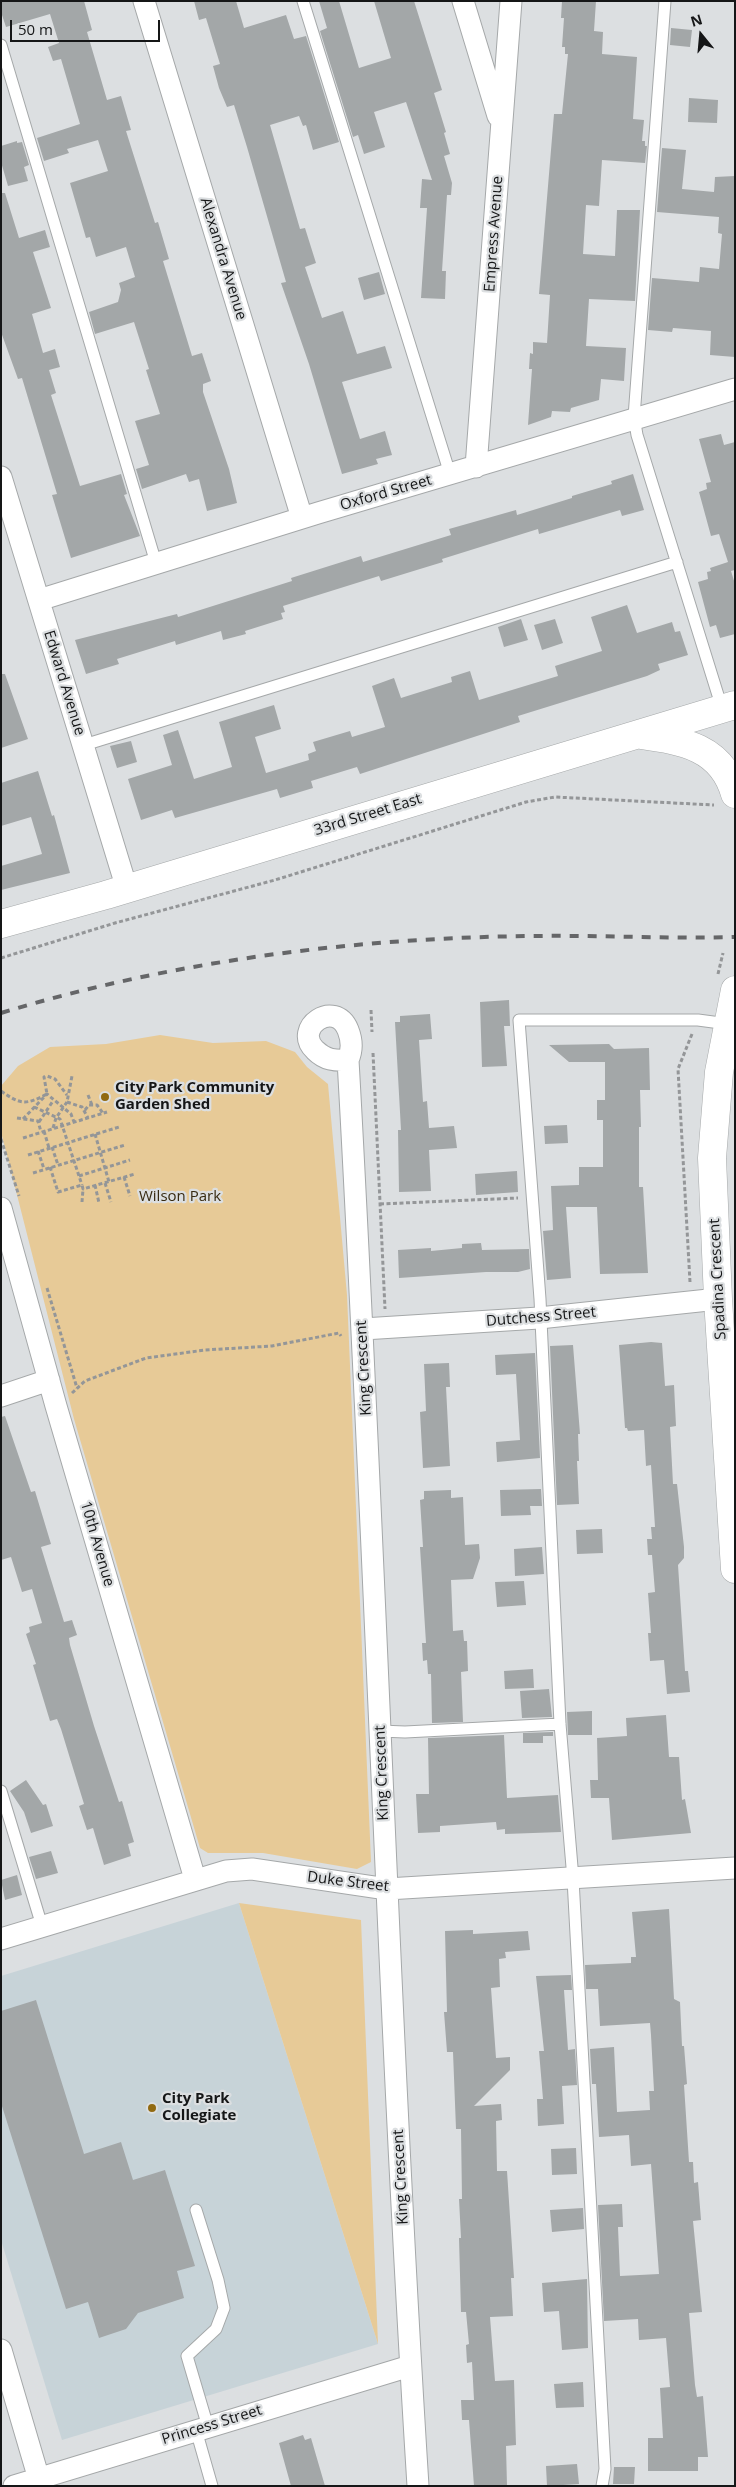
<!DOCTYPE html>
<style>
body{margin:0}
#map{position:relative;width:736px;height:2487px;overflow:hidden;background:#dcdfe1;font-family:"Open Sans",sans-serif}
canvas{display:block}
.frame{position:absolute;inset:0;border:2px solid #151617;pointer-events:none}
.north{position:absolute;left:676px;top:10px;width:50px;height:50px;-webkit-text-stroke:4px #dcdfe1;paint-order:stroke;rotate:343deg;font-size:14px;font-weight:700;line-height:20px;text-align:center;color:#151617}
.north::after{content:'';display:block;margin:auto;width:18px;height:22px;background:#151617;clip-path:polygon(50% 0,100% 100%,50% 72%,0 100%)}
.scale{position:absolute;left:10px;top:20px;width:150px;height:22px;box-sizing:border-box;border:2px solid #151617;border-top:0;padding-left:6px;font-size:15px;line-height:18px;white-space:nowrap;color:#151617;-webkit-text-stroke:4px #dcdfe1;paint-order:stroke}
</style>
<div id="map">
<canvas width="736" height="2487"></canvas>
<div class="frame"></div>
<div class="north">N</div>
<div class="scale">50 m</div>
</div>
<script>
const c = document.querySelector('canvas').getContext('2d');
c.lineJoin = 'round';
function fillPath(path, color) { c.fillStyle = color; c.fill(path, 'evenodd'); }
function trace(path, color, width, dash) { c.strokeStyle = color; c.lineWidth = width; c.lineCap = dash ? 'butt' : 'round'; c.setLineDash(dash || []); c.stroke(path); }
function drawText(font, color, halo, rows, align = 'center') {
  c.font = font + ' "Open Sans",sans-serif'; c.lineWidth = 4.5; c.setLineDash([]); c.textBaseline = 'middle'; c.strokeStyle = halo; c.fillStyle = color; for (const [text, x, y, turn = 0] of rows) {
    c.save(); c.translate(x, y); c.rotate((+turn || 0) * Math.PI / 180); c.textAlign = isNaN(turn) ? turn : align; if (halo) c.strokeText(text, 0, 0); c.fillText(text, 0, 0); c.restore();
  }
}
const built = new Path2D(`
 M239,1903L378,2344L62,2440L1,2240V1976Z`);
const green = new Path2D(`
 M160,1035L213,1043L266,1041L295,1052L307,1067L328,1084L347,1295L371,1862L357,1869L263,1853H208L200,1848L74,1419L1,1132V1086L18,1066L50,1047L106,1044Z
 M239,1903L361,1920L378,2344Z`);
const building = new Path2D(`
 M1,1H84L92,30L87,32L107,100L121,96L131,130L126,131L155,223L158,222L169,259L163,261L192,356L202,353L211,381L203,384V392L229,469L237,503L207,511L199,479L189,482L186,474L142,489L136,469L149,465L135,421L160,414L146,370L149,369L134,322L95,334L89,312L118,302L121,290L119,283L135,277L126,247L96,257L90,237L86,238L70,183L108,171L98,140L67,149L69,153L44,161L37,138L80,124L61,59L53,61L48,47L59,43L50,14L6,27L1,12Z
 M194,1H236L244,28L286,15L294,39L306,36L339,142L313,150L306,125L303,126L299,116L270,125L300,229L305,228L316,263L305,267L322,318L343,311L357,354L385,346L392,368L342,382L360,439L385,431L392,455L376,459L378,464L342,474L309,364L281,283L286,282L247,147L234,105L227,107L219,88L213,66L220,64L206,18L199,20Z
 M319,1H339L359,68L391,58L374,1H414L442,90L434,93L446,132L444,133L450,154L444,156L452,183L451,195H447L442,271H446L445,299L421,298L427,208H420L422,179L432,180L406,102L374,112L385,147L364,154L358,135L353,137L320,31L327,28Z
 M562,1H596L594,31L603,32L602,54L637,57L633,119L644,120L642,141H645V146H647L645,163L602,160L599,206L586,205L583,254L615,256L617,210H640L635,301L589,299L586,346L626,348L624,381L601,379L599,400L571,408L570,412L552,411L551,417L528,425L532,369H529L530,353L533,354V342L547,343L550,295L539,294L554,114H562L568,54H565V47H562L564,18H561Z
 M671,28L692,30L690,47L670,45Z
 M689,98L718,100L717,123L688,122Z
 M17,141V143L22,142L29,165L24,167L28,181L8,186L1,162V146Z
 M662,148L686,150L682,189L714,192L715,177L735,176V357L710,355L711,331L673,328L672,332L648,330L652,278L699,282L700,267L719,269L722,234L718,233L719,217L657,212Z
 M1,193H5L19,238L45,230L50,247L33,252L51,308L32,314L43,353L55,349L60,367L49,370L56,393L51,395L80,486L121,474L127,494L124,495L140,536L71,558L52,495L57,494L22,378L18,379L1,332Z
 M379,272L385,294L364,300L358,278Z
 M721,434L724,445L735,442V570L731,571L735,584V634L720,638L716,625L710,627L698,582L708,579L707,572L711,571L710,568L728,562L719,534L711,536L699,492L707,489L706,483L711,482L699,439Z
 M633,474L644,510L622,516L620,510L539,534L538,529L442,559L443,562L420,569L381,581L379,576L283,606L285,612L281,613L283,619L245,631L246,634L223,640L221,631L176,645L175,641L117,659L119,664L86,674L75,640L177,614L178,617L292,581L291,578L361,556L363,562L451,535L449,529L516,510L517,515L572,498V496L612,484L611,481Z
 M627,605L637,633L672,622L675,632L680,631L688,655L658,664L660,670L647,676L518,716L520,722L360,774L357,767L311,781L313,788L280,798L277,789L175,818L172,810L141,820L128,779L172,765L163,735L178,730L194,779L232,767L219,722L274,705L281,729L255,737L266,773L309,760L308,754L316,751L313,742L350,731L352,737L385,727L372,686L394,678L401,698L452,682L451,677L470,671L479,700L558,676L555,666L602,651L591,617Z
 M521,619L528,640L504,647L498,627Z
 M555,619L563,643L542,650L534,625Z
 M1,674H5L28,739L1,748Z
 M131,741L137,762L117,768L110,746Z
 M38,771L52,816L54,815L70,873L1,890V866L42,854L31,817L1,826V783Z
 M509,1000L510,1026H504L507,1066L482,1067L480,1002Z
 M430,1014L432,1039L419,1040L423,1102L427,1101L429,1128L454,1126L457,1148L429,1150L431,1191L399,1192L398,1130H401L395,1022H400V1016Z
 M609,1044L614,1049L649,1048L650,1090H640L641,1127H639V1187H643L648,1273L600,1274L597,1207H566L571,1278L547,1280L543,1231L553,1230L551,1186L579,1185V1167H603V1120H597V1100H605V1062H569L549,1045Z
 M567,1125L568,1143L545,1144L544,1126Z
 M517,1171L518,1192L476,1195L475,1174Z
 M481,1243L482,1250L529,1249L530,1269L518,1272H486L399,1278L398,1250L431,1248V1251L462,1248V1244Z
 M651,1342L662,1343L665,1386L674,1385L676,1426L670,1427L673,1484H677L684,1547V1558L678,1565L685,1671H688L690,1692L667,1694L664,1660L650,1661L648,1633H651L648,1593L655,1592L652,1555H648L647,1539H652L651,1527H655L651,1465L646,1466L644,1430L628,1431L627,1428H625L619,1345Z
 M573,1345L580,1434H578L579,1461H577L579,1504L557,1505L550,1346Z
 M535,1353L540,1458L497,1462L496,1442L520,1440L516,1374L496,1375L495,1355Z
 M449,1363L450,1387H446L450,1466L423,1468L420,1412L426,1411L424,1364Z
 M5,1416L31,1492L35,1491L51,1544L41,1547L64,1622L72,1620L77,1635L69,1638L70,1645L94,1726L119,1802L122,1801L134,1842L128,1844L131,1856L104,1865L93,1828L87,1830L79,1806L84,1804L61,1729L57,1719L50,1721L33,1665L36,1664L26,1634L30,1632L29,1627L42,1623L32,1589L22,1592L11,1557L1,1560V1417Z
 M541,1489L542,1506H530L531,1515L501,1516L500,1490Z
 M451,1490V1498L463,1497L465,1545L479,1544L480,1558L473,1579L451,1580L453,1631L463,1630L464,1641H467L468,1671L461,1672L463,1722L432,1723L431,1674H428L427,1660L423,1661L422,1643H426L420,1547H423L420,1500L424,1499V1491Z
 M602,1529L603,1553L577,1554L576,1530Z
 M542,1547L544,1574L515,1576L514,1549Z
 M524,1581L526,1605L497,1607L495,1582Z
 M533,1669L534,1688L505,1689L504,1671Z
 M549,1689L552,1717L522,1718L520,1691Z
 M592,1711V1735H568L567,1712Z
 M666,1715L669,1757H679L682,1800L685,1799L691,1833L612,1840L609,1798H591L590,1780H598L597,1738L627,1736L626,1718Z
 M553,1732V1736H543V1743H523V1733Z
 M504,1735L507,1798L558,1795L561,1832L505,1834V1829L497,1830L496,1822L440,1826V1832L418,1833L416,1794H429L428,1738Z
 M26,1780L43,1805L46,1804L53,1826L31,1833L24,1812L10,1791Z
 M51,1851L58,1873L36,1879L29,1857Z
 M17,1875L22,1895L5,1900L1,1880Z
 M669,1909L674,1999L680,2002L682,2046H684L687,2084L684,2085L689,2162H693L694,2183L698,2182L701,2220L693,2221L702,2312L689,2313L695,2385L697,2397L703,2396L708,2457H698V2471H648V2438H663L660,2388L670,2387L666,2338L639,2340L638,2319L604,2321L598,2205L622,2204L623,2227H618L620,2276L659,2274L651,2164L631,2166L629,2135L599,2137L596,2084H592L590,2049L614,2047L617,2112L650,2110L649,2091H654L651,2035L650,2023L600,2026L598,1989H586L585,1965L631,1963V1957H636L632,1912Z
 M473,1930V1934L528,1931L530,1950L505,1952L506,1958L499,1959L500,1987L491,1988L496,2058L510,2057V2070L474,2106L501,2104L502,2120L496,2121L497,2171H507L514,2278H511L513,2316L490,2317L495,2381L514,2380L516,2445L506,2446L507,2486H474L469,2420H462L461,2400H474L472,2362L467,2363L466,2345L469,2344L466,2312H461L459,2238H461L459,2199H462L461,2129H456L453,2052H447L444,2012H447L445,1931Z
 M571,1975L572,1990H564L568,2050L575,2049L577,2085L562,2086L564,2124L538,2126L537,2099H543L539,2051H544L536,1976Z
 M36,2000L84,2154L121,2142L133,2180L165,2170L195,2266L177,2271L184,2298L138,2313L126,2329L99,2338L88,2302L66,2309L1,2103V2011Z
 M576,2148L577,2174L552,2175L551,2149Z
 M583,2208L584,2229L552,2232L550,2210Z
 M587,2279L588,2348L562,2350L559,2311L544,2312L542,2283Z
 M583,2382L584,2407L556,2408L554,2384Z
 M303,2435L305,2440L311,2438L325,2486H291L279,2443Z
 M577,2464L579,2484L547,2486L546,2466Z
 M614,2467H635L634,2484H613Z`);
const path = new Path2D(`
 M1,958L115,923L275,880L526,802L555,797L714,805
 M718,974L723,953
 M371,1010L372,1032
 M373,1053L385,1309
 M1,1091C21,1105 26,1105 47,1094L44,1077L47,1076L55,1079L67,1095
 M88,1095L92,1105
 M67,1102L82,1107L88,1118
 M34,1107L60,1119L82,1185
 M85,1110L89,1105H97L103,1113
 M17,1118L38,1121L41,1132
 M23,1119L47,1094L71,1114L74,1122
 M39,1122L53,1101
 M53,1128L56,1118L67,1102L72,1076
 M44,1131L49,1148
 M95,1134L109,1182
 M23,1138L107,1112
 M1,1139L19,1196
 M52,1147L58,1165
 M38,1151L44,1169
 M28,1155L119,1127
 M50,1167L58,1192L82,1185L83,1189L135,1174
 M33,1173L125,1145
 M79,1176L130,1160
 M124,1177L130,1196
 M105,1183L111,1202
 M95,1185L99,1203
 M82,1202L83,1189
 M380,1204L518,1198
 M690,1282L678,1069L692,1034
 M47,1288L77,1388
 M72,1393L85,1381L146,1358L205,1350L272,1346L339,1333L341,1336`);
const lane = new Path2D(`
 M303,1L450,474
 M665,1L634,417L637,435L722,708
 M1,45L156,563
 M84,745L677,562
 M380,1731L405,1732L560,1724
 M1,1791L42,1926
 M196,2210L218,2280L224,2308L216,2329L187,2356L208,2427
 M196,2430L212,2486
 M602,2486L605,2469L573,1879L560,1724L540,1299L519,1020H698L728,1024`);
const street = new Path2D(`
 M144,1L302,518
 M463,1L498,116
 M476,467L511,1
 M1,477L127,889
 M39,600L318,513L735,389
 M348,1060C335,1061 325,1060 315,1050C292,1028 335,998 348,1030C352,1040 353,1049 348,1060C375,1535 388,2011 418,2486
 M1,1208L56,1406L195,1879
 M363,1329L539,1318L718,1299
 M1,1396L49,1380
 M1,1939L226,1871L252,1869L387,1889L735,1868
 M1,2350L41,2486
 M14,2486L410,2366`);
const secondary = new Path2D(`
 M641,735C683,741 722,747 735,794
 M1,924L106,895L735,705
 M735,990L719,1072L712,1158L718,1299L735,1569`);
const rail = new Path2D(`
 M1,1013C172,961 353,938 531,936C599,935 667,939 735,937`);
const markers = [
 [105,1097,5,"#916a11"],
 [152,2108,5,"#916a11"]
];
const streetNames = [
 ["Empress Avenue",494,234,-86],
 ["Alexandra Avenue",223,259,73],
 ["Oxford Street",386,493,-16],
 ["Edward Avenue",64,683,73],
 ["33rd Street East",368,815,-17],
 ["Spadina Crescent",718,1279,-93],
 ["Dutchess Street",541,1317,-5],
 ["King Crescent",364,1368,-93],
 ["10th Avenue",97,1544,74],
 ["King Crescent",382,1773,-92],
 ["Duke Street",348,1882,7],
 ["King Crescent",401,2177,-93],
 ["Princess Street",212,2425,-17]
];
const poiNames = [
 ["City Park Community",115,1088],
 ["Garden Shed",115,1105],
 ["City Park",162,2099],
 ["Collegiate",162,2116]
];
const parkNames = [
 ["Wilson Park",180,1197]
];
fillPath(built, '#c7d3d8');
fillPath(green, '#e7ca97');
fillPath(building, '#a3a7a8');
trace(lane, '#a5a8a9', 13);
trace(street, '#a5a8a9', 23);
trace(secondary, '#a5a8a9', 29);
trace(path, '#949698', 3, [4, 2.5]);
trace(lane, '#fff', 11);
trace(street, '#fff', 21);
trace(secondary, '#fff', 28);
trace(rail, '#656668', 4, [9, 9]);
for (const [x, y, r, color] of markers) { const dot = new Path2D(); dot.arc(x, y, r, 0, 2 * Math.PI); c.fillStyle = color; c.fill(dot); trace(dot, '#dcdfe1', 2); }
drawText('15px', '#151617', '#dcdfe1', streetNames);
drawText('bold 15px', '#151617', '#dcdfe1', poiNames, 'left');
drawText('15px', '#372a11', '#dcdfe1', parkNames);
</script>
